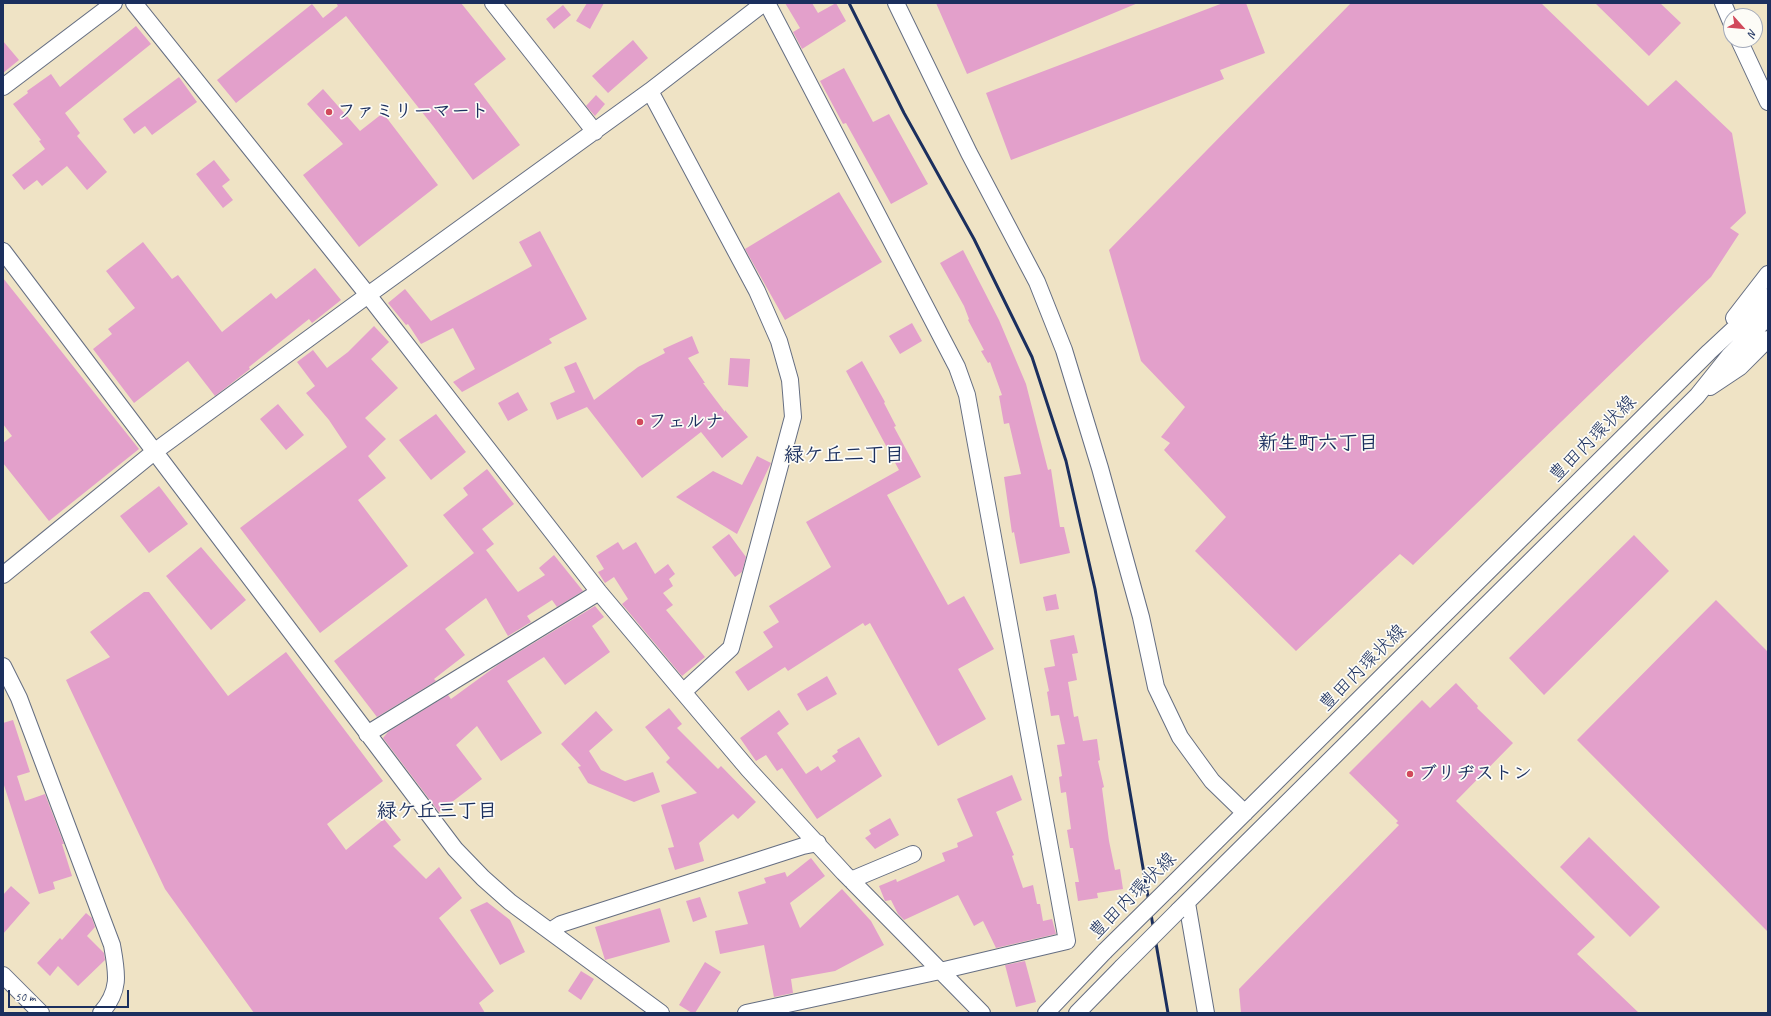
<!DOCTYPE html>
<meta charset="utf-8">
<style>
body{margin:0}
#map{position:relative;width:1771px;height:1016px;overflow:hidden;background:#efe3c5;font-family:Caveat,sans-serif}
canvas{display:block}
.frame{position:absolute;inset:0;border:4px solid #1b2f5e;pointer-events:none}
.north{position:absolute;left:1723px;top:8px;width:40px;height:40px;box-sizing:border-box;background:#fdfcf7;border:1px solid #a3aaba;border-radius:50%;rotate:117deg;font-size:11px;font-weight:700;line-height:16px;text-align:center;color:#1b2f5e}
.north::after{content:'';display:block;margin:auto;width:14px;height:18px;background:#d1495b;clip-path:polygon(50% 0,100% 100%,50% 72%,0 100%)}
.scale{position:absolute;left:8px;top:990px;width:121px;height:18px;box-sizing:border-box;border:2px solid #1b2f5e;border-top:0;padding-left:5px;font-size:12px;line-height:14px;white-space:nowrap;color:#1b2f5e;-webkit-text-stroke:3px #fdfcf7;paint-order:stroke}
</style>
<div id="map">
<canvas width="1771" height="1016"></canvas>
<div class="frame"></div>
<div class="north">N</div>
<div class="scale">50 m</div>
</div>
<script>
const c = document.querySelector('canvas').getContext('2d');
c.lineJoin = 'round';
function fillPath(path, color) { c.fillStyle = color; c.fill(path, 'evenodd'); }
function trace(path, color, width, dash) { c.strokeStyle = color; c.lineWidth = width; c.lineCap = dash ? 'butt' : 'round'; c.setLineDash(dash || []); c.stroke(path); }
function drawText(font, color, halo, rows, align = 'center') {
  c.font = font + ' Caveat,"Klee One",sans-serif'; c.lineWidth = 3.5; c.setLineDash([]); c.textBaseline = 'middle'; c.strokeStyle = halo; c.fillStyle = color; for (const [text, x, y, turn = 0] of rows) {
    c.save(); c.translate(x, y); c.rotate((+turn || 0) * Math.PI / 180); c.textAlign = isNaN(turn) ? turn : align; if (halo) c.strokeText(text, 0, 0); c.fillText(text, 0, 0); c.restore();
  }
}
const building = new Path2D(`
 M336,3H461L506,59L474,84L520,145L473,180L433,126L346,16L236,103L217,80L312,4L323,18L338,6Z
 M587,3H604L590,29L576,21Z
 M785,3H812L818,13L836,3L846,21L802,49L793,32L800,28Z
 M936,3H1138L967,74Z
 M1223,3H1246L1265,53L1220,70L1224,79L1011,160L986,93Z
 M1351,3H1541L1648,106L1676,80L1732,133L1746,213L1730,228L1739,234L1711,277L1413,565L1400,554L1296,651L1195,551L1226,517L1164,450L1170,443L1161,437L1185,407L1141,361L1109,250Z
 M1595,3H1660L1681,23L1649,56Z
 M563,5L571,15L554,29L546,19Z
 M136,26L151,44L65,113L80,133L77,136L107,172L87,190L67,166L42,186L37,180L24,190L12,175L45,149L39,141L41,140L13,104L28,93L27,91L51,74L60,87Z
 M633,40L648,58L608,93L592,76Z
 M3,41L19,60L3,73Z
 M844,68L873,122L889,114L928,184L891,204L846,123L843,124L820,81Z
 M179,77L197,102L152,135L145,126L134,134L123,119Z
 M323,89L360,131L383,113L438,185L359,247L303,175L343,144L307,104Z
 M596,95L605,104L595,116L586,106Z
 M214,160L230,180L222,186L233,200L223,208L196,174Z
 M839,192L882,262L785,320L745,249Z
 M540,231L587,319L549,339L552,343L462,392L453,382L475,369L453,328L421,344L408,324L406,325L388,303L405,289L431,321L532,266L519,242Z
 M143,242L172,279L178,275L222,332L271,293L276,299L315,268L341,300L312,323L309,319L249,367L250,369L215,396L188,361L134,403L93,349L112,334L108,329L135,308L106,271Z
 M963,250L999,320L1026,384L1048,470L1051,469L1060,527H1064L1070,553L1020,564L1014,532L1012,533L1004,477L1021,474L1009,423L1004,424L999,396L1002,395L990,362L988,363L981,351L984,350L968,320L969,319L964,306L940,263Z
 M3,278L139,449L49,521L3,463V443L12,436L3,424Z
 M912,323L922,341L900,354L889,336Z
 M374,326L389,342L371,359L398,388L365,418L386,439L368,456L386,478L358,500L408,566L320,633L240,528L347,447L329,420L306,393L315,386L297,362L313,350L327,368L348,352Z
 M692,336L699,353L688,358L705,383H703L725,412V410L748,437L722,458L701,432L642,478L587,407L557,420L550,403L575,392L564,367L576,362L594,400L638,367L665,353L663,349Z
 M730,358L750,359L748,387L728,385Z
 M862,361L885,402L884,403L896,426L894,427L921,477L887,495L948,605L964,596L994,649L958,669L986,719L938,746L870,623L865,626L863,623L788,671L785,667L748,691L735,672L773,647L763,632L779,622L769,606L831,567L806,522L899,470L846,371Z
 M518,392L528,410L508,421L498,403Z
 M278,404L304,435L286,450L260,419Z
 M436,414L466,452L431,480L399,440Z
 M757,456L771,463L737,534L676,497L713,471L742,485Z
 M487,469L514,504L482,529L494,544L486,550L518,592L545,575L539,568L554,555L583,591L557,607L552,600L527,616L531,622L508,636L486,598L445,629L465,655L434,679L436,681L377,717L334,661L474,553L443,515L468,495L463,488Z
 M159,486L188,524L149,553L120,516Z
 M729,534L746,557L742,572L735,577L712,547Z
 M1634,535L1669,571L1544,695L1509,658Z
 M618,542L623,550L636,542L655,574L668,564L675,574L669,579L673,586L663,593L673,605L666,610L705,657L682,676L622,604L628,599L614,577L605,583L598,572L604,569L596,556Z
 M201,547L246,600L211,630L166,576Z
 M144,592H149L228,696L286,652L383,781L327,824L346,850L384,819L401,840L393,846L426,879L439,867L462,898L439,918L494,991L479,1003L485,1013H254L165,889L66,680L110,657L90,632Z
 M1056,594L1059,609L1046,611L1043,597Z
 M1716,600L1768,652V932L1577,740Z
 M595,606L604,617L592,626L610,652L565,685L544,657L507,681L542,733L501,761L477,726L456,745L482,779L439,812L383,738L388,732L448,695L451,699L499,664Z
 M1074,635L1078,653L1072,654L1077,680L1068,682L1074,717L1078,716L1083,741L1097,739L1100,760L1098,761L1104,787L1102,788L1109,841L1115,870L1120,869L1123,889L1097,893L1098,898L1078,901L1075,882H1079L1073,848H1070L1067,830L1071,829L1066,792L1061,793L1059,777L1062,776L1057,745L1065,744L1059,715L1051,716L1047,692L1049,691L1044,668L1055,666L1050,640Z
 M827,676L837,694L807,711L797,694Z
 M1456,683L1478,706L1477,708L1513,743L1456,801L1595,937L1577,954L1639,1013H1241L1239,989L1399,825L1396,823L1398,821L1349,773L1422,700L1430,708Z
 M669,708L682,724L677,728L718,769L721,766L756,802L738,819L733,814L699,843L704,861L675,870L668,848L674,847L661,805L697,793L666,762L670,758L645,727Z
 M779,710L789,724L777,733L806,774L818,766L821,771L836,761L832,756L838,752L837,750L859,737L882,776L817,819L782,768L777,771L766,755L756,761L740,738Z
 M596,711L613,730L589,751L601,770L625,781L653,772L660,792L634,802L588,783L578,767L581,766L561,744Z
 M13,720L30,772L17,776L25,801L45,794L64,844H62L72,876L53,882L55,889L39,894L3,782V723Z
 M1012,775L1022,800L996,812L1014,855L1012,856L1023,888L1033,885L1037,904H1040L1043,921L1052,919L1056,934L996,948L983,921L974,926L958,895L904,920L898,914L891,900L885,901L879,886L896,879L897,882L945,861L942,853L958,847L957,843L973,836L957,799Z
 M890,818L899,835L875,849L865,838L871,834L869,830Z
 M1589,837L1660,907L1630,937L1560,867Z
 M811,858L825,876L790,903L800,928L842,889L871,921L884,945L835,971L791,979L793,993L774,997L764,945L720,954L715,931L748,924L738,892L766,883L764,878L785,872L787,877Z
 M11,886L30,903L3,934V895Z
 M700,897L707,917L693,922L686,901Z
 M487,902L510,920L525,952L500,965L470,910Z
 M660,908L670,942L605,960L595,927Z
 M86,913L92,918L95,927L87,936L104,953L105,960L78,986L58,966L50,976L37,963L60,938L62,940Z
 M1025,961L1036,1002L1016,1007L1005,965Z
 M705,962L721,972L695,1013H692L679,1005Z
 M581,971L594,979L581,1000L568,991Z`);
const minor = new Path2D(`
 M134,3L368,295L599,592L683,692L749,770L844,873L982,1013
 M493,3L595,132
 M896,3L969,153L1037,282L1064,350L1100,468L1141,617L1156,687L1180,737L1212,781L1245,813
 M1723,3L1731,22
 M1739,40L1768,102
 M3,87L114,3
 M650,91L757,291L779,341L790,380L793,417L731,648L683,692
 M3,251L455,849L483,878L510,902L661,1013
 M1734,318L1768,274
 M1710,387L1740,367L1768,339
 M3,575L154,452L368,295L650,91L764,3
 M3,666L19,698L112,945C117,973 121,990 101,1013
 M367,734L599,592
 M851,880L913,854
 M1170,887L1709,352L1768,297
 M1187,903L1206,1013
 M1178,911L1697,396L1729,356L1768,317
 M550,931L561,924L803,846L818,843
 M3,975L41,1013
 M746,1013L940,971L1067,941L967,395L957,367L767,3
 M1046,1013L1105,951
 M1077,1013L1122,967`);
const rail = new Path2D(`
 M849,3L904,113L974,239L1032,357L1066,461L1095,589L1168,1013`);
const minorBridge = new Path2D(`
 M1105,951L1170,887
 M1122,967L1178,911`);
const markers = [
 [329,112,4,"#d1495b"],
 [640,422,4,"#d1495b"],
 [1410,774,4,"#d1495b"]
];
const poiNames = [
 ["ファミリーマート",337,112],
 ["フェルナ",648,422],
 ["ブリヂストン",1418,774]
];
const streetNames = [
 ["豊田内環状線",1593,439,-45],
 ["豊田内環状線",1363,668,-45],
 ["豊田内環状線",1133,896,-45]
];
const neighbourhoodNames = [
 ["新生町六丁目",1318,444],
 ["緑ケ丘二丁目",844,456],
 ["緑ケ丘三丁目",437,812]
];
fillPath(building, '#e3a0cb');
trace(minor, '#656e82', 18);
trace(minor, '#fff', 16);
trace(rail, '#1b2f5e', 3);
trace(minorBridge, '#656e82', 18, []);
trace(minorBridge, '#fff', 16);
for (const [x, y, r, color] of markers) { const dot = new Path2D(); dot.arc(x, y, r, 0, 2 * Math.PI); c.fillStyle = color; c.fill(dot); trace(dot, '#fdfcf7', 1.5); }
drawText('bold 19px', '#1b2f5e', '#fdfcf7', poiNames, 'left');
drawText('19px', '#1b2f5e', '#fdfcf7', streetNames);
drawText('bold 20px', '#1b2f5e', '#fdfcf7', neighbourhoodNames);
</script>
